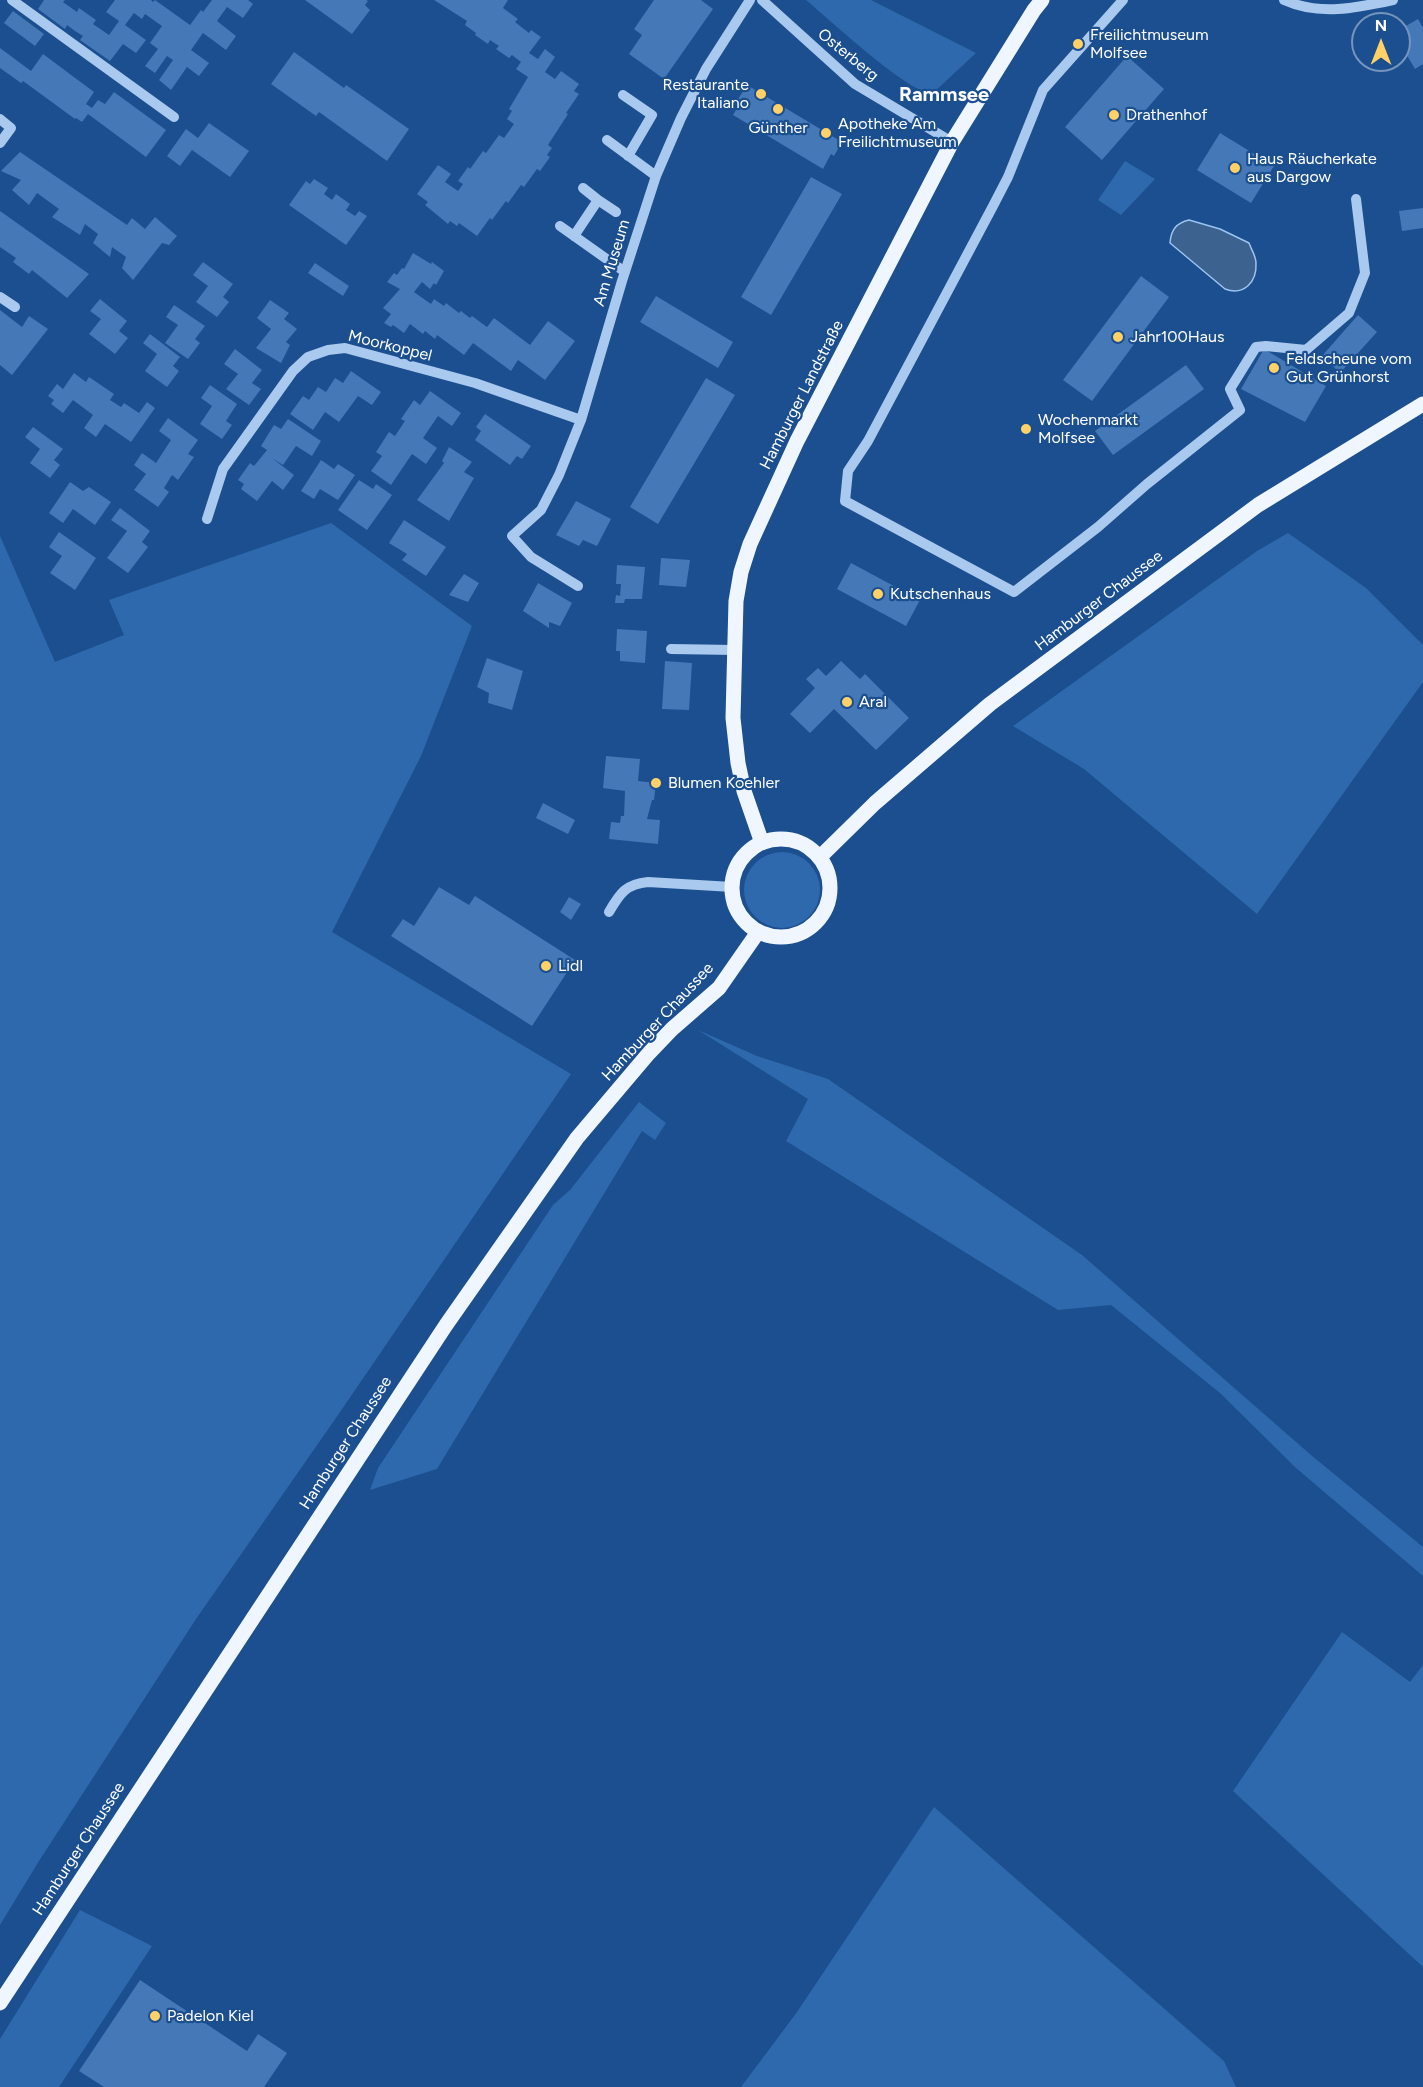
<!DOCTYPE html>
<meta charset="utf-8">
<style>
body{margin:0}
#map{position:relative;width:1423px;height:2087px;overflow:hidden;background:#1b4f8f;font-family:Figtree,sans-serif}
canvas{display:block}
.north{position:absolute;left:1351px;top:12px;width:60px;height:60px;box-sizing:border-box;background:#1b4f8f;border:2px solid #7695bc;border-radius:50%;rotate:0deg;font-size:16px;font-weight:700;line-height:24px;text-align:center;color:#fff}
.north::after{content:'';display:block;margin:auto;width:21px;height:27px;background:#ffd166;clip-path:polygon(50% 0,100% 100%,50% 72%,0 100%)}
</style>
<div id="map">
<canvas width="1423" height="2087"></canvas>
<div class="north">N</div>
</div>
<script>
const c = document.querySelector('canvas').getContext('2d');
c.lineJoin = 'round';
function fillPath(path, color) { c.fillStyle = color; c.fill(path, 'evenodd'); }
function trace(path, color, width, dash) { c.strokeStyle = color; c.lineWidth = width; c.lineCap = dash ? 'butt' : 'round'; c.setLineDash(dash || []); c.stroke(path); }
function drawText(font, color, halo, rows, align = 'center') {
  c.font = font + ' Figtree,sans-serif'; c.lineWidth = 4.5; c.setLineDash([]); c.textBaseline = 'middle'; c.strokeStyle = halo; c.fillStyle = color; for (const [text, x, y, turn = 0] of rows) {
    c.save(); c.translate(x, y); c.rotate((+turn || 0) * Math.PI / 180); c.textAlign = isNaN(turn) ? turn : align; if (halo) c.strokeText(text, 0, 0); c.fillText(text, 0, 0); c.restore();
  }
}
const green = new Path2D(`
 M806,0H871L976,53L932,94C906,91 830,20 806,0Z
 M1125,161L1155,179L1121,215L1098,200Z
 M331,523L472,626L421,756L332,932L571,1074L338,1415L196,1619L39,1861L0,1925V536L55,662L124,635L109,600Z
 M1288,533L1366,588L1423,645V682L1257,914L1084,769L1013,726L1257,551Z
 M744 890a38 38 0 1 1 76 0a38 38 0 1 1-76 0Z
 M698,1030L757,1056L828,1079L1082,1255L1311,1455L1423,1547V1576L1296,1468L1220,1393L1111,1305L1058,1310L786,1141L808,1099Z
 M639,1102L666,1123L655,1140L642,1131L437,1469L370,1490L378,1468L553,1205L570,1190Z
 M1342,1632L1410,1682L1423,1665V1967L1233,1791Z
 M934,1807L1224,2061L1236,2087H741L797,2012Z
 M80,1910L152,1946L59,2087H0V2039Z`);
const water = new Path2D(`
 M1189,220L1220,229L1249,243C1251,249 1256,256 1256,263C1257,282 1244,296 1225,289L1170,243C1171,230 1176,223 1189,220Z`);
const building = new Path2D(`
 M44,0H65L63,2L77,12L79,8L96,20L93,24L109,35L119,21L106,12L115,0H151L153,2L155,0L190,25L201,10L203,12L212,0H248L253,4L243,18L227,7L217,21L236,36L226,50L203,33L191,50L209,63L199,76L187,67L171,90L159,80L173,60L167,56L155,73L145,66L158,49L150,43L162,26L145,14L142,19L134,13L125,25L146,40L136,53L123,44L110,61L80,40L83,36L75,31L67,25L65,29L38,9Z
 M305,0H366L368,1L365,5L370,10L352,34Z
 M434,0H508L503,8L518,19L515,22L529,33L531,30L541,37L529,53L538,59L545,49L555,57L545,72L555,79L561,71L579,84L574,91L579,94L566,113L568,114L548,145L552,148L547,155L550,157L540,171L537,169L524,187L521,185L508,203L506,201L492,220L490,218L477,236L459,223L457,226L450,221L448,224L425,205L428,202L417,194L438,165L451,174L445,182L458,191L463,184L458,181L468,167L470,169L483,151L486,153L499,135L504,138L514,124L507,119L512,111L509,109L528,77L516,69L521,62L512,55L509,58L496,49L499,46L490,40L488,44L475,35L476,33L465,25L467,21Z
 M654,0H701L713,9L664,79L629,54L642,35L634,29Z
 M13,11L44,34L35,46L4,23Z
 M1418,19L1423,28V64L1415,69L1399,42V30Z
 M0,48L31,71L43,54L94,92L86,104L92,108L98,100L105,104L114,92L166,130L146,157L88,114L82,122L76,118L75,119L23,81L21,83L0,68Z
 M294,52L344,88L346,85L409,129L387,161L319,112L316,116L271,84Z
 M1127,56L1164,89L1102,160L1065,127Z
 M747,85L842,142L834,156L831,154L823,169L733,115L741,101L738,99Z
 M209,123L249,151L230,177L192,150L180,166L167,156L186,129L198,138Z
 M1220,133L1274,166L1251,203L1197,170Z
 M20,152L127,225L132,218L145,229L155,217L177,236L169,245L162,243L133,280L122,268L126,257L112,247L110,257L93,243L98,234L85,224L80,235L52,217L59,209L37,193L29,205L12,190L21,180L1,171Z
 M811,177L842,194L771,315L741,297Z
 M314,179L328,188L324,194L332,200L336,194L350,204L346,210L355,216L359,211L367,216L346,245L289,205L306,181L310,184Z
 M1423,208V228L1402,231L1399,211Z
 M0,211L89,274L67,298L32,270L29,274L13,262L16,258L0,247Z
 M413,253L431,264L432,262L444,271L436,285L434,283L430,289L422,282L414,292L431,304L434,299L444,306L446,303L459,313L461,311L470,318L472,316L487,327L494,318L530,345L548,321L575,341L545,380L518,360L511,371L473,343L464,355L437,335L435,339L425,331L423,334L410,324L404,333L393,325L391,327L384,323L391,314L383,308L400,289L387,282L394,273L397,275L402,268L404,269Z
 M203,262L233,284L223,297L229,302L217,317L196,302L208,286L193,275Z
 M315,263L349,286L343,296L308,273Z
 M1141,276L1169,297L1092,401L1063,380Z
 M656,296L733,342L718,368L640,322Z
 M100,299L127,321L119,331L128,338L115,354L89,334L101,319L90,311Z
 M270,300L289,313L284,319L297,329L286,342L290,345L281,363L256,348L271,329L257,318Z
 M174,305L205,326L195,339L200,343L188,359L165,343L178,325L166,317Z
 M0,310L22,327L29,316L48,329L12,375L0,365Z
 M1358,315L1377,332L1340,373L1322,356Z
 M150,334L180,357L173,366L179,371L167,387L145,371L157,354L143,343Z
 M235,349L262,370L252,383L261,389L249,405L226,389L238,374L224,364Z
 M1264,349L1326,386L1305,422L1241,389Z
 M1186,365L1204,389L1113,455L1095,431Z
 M351,371L381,392L372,405L358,396L339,422L325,412L313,430L290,414L303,396L309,400L318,387L326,392L335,378L343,383Z
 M74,373L86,382L89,377L114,394L110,400L121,407L124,403L139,413L147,402L155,408L131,442L105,424L96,437L84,428L93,415L73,400L63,413L51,404L54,400L48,396L57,384L63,389Z
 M706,378L735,395L658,524L630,507Z
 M210,385L237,404L226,421L232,425L222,439L200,424L212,406L201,398Z
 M430,391L461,413L452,426L438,416L423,438L437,448L426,464L412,454L391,485L371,471L382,456L376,452L389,432L395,436L405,421L401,419L414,400L420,405Z
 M485,414L531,446L522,459L517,456L510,465L475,440L481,431L476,427Z
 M168,418L198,440L188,454L194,457L178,480L172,475L164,488L169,492L158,507L134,490L146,474L134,465L142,453L156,463L171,440L159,431Z
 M288,419L321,441L312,456L296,446L283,465L272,458L294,475L283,490L272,481L257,501L241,489L244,484L238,480L250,463L254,466L267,450L261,446L274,425L281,429Z
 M33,427L63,449L54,460L60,465L50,478L30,463L40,449L25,437Z
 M449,447L472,462L464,472L474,478L449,521L417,500L444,463L442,461Z
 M321,460L334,469L338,464L355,475L338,500L320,489L314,499L301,491Z
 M359,480L373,489L376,484L392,495L367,530L338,510Z
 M70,482L83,491L89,487L111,502L95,525L73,509L63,523L49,513Z
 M576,501L611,519L597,546L583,540L579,546L556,535Z
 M120,508L150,531L142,542L148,547L128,573L107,558L127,531L111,520Z
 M404,520L446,547L426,576L402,560L407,554L389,543Z
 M59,532L96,558L75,590L50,573L62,556L49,547Z
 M661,558L690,560L686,587L659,585Z
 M851,563L920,600L906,626L837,589Z
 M617,565L645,567L642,599H625L624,603H615L616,595L620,596L621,584H616Z
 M464,574L479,583L468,602L449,595Z
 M538,583L572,603L560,626L549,622V628L523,611Z
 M617,629L647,631L645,663L620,661V651H616Z
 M487,658L523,671L512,710L488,703L489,693L477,687Z
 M665,661L692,663L689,710L662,709Z
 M841,661L860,679L865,674L909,718L876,750L834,709L810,733L790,714L815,688L806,679L818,668L826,676Z
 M606,756L640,759L638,781L656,783L654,800H652L647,819L660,820L658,844L609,839L611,822L620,823L621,816H624L625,791L603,788Z
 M543,803L575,820L568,834L536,818Z
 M439,887L469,905L475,896L575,960L532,1026L391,936L403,919L414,926Z
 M569,897L581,904L571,920L560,912Z
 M140,1980L247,2051L258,2034L287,2053L264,2087H104L79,2071Z`);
const minor = new Path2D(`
 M12,0L174,117
 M762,0L855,84L952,142
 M1123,0L1043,90L1008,177L993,206L868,441L848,471L845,501L1014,592L1098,527L1147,484L1240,410L1230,389L1256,347L1266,346L1306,350L1349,313L1365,273L1356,199
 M1284,0C1319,16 1356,8 1393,0
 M623,95L652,115L628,156
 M0,119L11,128L0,143
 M607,140L656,176
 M583,188L598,200
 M560,226L625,272
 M574,236L598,200L616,212
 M0,297L15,307
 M207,519L223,469L293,371L308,357L328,350L345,348L475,383L581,420
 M578,586L531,557L512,536L541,510L559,475L581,420L622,281L656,176L681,118L706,69L750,0
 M671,649L735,650
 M609,912C620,893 626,884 648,882L732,887`);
const major = new Path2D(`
 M732 888a49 49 0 1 1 98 0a49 49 0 1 1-98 0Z
 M762,843L744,791L738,763L733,718L736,601L741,572L750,544L797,441L952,142L1034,10L1042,0
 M820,857L875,803L990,704L1258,505L1423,404
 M0,2003L446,1325L577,1138L649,1053L672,1029L719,988L758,932`);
const markers = [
 [1078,44,6,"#ffd166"],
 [761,94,6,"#ffd166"],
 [778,109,6,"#ffd166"],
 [1114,115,6,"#ffd166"],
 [826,133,6,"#ffd166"],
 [1235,168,6,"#ffd166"],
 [1118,337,6,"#ffd166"],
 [1274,368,6,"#ffd166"],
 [1026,429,6,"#ffd166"],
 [878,594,6,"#ffd166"],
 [847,702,6,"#ffd166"],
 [656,783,6,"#ffd166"],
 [546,966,6,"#ffd166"],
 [155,2016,6,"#ffd166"]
];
const poiNames = [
 ["Freilichtmuseum",1090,35],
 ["Molfsee",1090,53],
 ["Restaurante",749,85,"right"],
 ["Italiano",749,103,"right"],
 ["Drathenhof",1126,115],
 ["Apotheke Am",838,124],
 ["Freilichtmuseum",838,142],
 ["Günther",778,128,"center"],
 ["Haus Räucherkate",1247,159],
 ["aus Dargow",1247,177],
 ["Jahr100Haus",1130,337],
 ["Feldscheune vom",1286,359],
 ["Gut Grünhorst",1286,377],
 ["Wochenmarkt",1038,420],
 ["Molfsee",1038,438],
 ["Kutschenhaus",890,594],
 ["Aral",859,702],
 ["Blumen Koehler",668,783],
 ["Lidl",558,966],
 ["Padelon Kiel",167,2016]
];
const streetNames = [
 ["Osterberg",848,55,39],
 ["Am Museum",612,263,-73],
 ["Moorkoppel",390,346,14],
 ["Hamburger Landstraße",802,395,-63],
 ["Hamburger Chaussee",1099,601,-37],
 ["Hamburger Chaussee",658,1022,-47],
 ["Hamburger Chaussee",346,1443,-57],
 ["Hamburger Chaussee",79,1849,-57]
];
const quarterNames = [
 ["Rammsee",944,95]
];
fillPath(green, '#2e69ad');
fillPath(water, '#3c6290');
trace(water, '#9cc4f0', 1.5);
fillPath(building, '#4478b7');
trace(minor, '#a9c9ee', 10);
trace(major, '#f0f6ff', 15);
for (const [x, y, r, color] of markers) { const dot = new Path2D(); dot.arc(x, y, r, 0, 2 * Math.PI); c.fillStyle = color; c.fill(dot); trace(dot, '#1b4f8f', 2); }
drawText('16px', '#fff', '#1b4f8f', poiNames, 'left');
drawText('16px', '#fff', '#1b4f8f', streetNames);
drawText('bold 20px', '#fff', '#1b4f8f', quarterNames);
</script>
